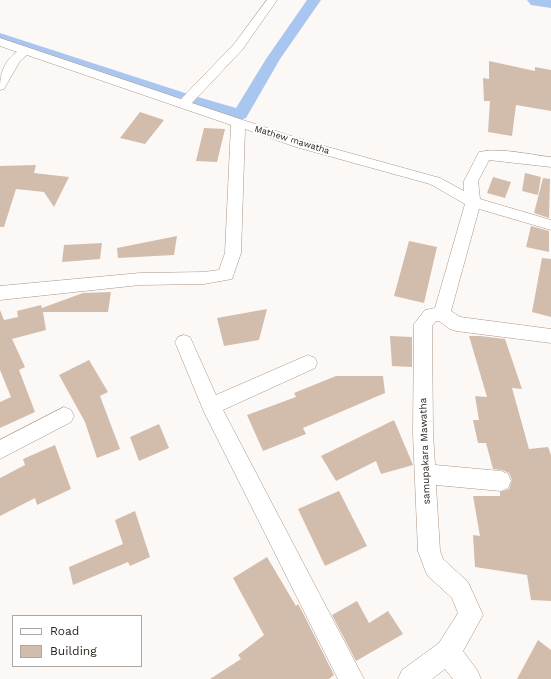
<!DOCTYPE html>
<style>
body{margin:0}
#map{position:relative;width:551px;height:679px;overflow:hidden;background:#fcf8f5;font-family:"Work Sans",sans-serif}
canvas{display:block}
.legend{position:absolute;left:12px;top:615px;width:130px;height:52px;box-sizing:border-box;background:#fff;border:1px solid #aaa7a5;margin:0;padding:5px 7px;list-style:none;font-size:12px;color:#2b231d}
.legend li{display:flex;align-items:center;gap:8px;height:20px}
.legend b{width:20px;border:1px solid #aaa7a5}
</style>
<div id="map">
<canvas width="551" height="679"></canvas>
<ul class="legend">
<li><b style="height:5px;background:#fff"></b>Road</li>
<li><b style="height:11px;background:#d2bdad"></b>Building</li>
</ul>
</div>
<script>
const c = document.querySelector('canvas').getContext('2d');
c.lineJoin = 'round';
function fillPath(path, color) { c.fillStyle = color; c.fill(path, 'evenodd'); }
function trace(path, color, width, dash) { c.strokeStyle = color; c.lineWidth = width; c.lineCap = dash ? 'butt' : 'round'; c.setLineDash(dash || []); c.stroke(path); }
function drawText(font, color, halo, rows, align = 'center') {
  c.font = font + ' "Work Sans",sans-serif'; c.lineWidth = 4; c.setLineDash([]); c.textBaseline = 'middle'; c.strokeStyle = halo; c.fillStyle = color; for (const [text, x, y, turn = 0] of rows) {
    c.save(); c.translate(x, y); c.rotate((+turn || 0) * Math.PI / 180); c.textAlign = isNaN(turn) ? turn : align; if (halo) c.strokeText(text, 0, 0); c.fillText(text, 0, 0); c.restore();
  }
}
const canal = new Path2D(`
 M307,0H321L280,59L246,118L240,120L192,105L190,102L192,99L198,97L236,108L266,59Z
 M0,33L188,94L190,97L188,100L182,102L176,100L0,42Z`);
const river = new Path2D(`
 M527,0H551V8L531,5Z`);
const building = new Path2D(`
 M489,61L535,71V67L551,70V111L516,105L512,136L488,132L490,101H484L483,78L489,79Z
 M140,112L164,120L145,144L120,138Z
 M204,128L225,129L217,162L196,161Z
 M36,165L34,173L69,177L54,207L44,192L16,189L4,227H0V166Z
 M525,173L541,177L538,195L522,191Z
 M493,177L511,182L505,198L487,193Z
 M543,178L550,179L549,218L534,213Z
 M531,226L549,231V252L526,247Z
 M177,236L174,255L118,258L117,248Z
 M409,241L437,247L424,303L394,296Z
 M102,243L100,259L62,262L64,245Z
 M542,258L551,259V317L532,312Z
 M111,292L108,312H43L46,330L12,339L25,367L19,370L35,412L0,428V402L11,397L0,370V310L4,320L18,317L17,311L41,305L42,308L83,293Z
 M267,309L259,340L224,346L217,318Z
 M390,336L412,337V367L392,366Z
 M469,336H480L505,339L522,389L512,388L529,449L548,447L551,455V601L531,600L527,575L475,567L473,535L480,536L473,496H500V492L509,489L512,480L509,473L502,470L493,469L486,443H478L473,420H479L475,396L487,397Z
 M89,360L108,392L100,396L120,449L97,458L85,422L59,375Z
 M336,376H383L385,393L303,428L306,434L263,451L247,415L296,397L294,393Z
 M394,420L413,465L381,474L376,461L336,481L321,456Z
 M159,424L169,448L139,461L130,437Z
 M55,445L71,489L37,505L35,498L0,516V478L25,465L23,459Z
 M339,491L367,546L325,566L298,509Z
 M135,511L150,557L130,566L128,562L73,585L69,567L123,544L115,520Z
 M267,557L296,606L298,604L304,615L334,675L329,679H210L241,659L238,655L264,635L233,578Z
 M357,601L369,623L388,611L403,634L356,661L332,615Z
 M538,640L551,650V679H517Z`);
const minor = new Path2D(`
 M267,0H277L242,50L192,103L306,141L440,178L464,191V181L479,152C499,147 531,155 551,157V167L489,160L478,181L480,199L551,220V230L479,209L451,311L460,317L551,329V343L456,331L450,329L439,321H436L432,326L433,434L435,465L501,471L508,474L511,481L508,488L501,491L436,485L440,551L443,559L468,582L483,615L463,651L477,670L481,679H453L445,669L432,679H398L402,670L439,643L458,613L452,598L427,575L418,551L413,434L414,324L425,310L435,308L465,204L430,184L296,147L245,129L241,253L232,279L204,284L140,285L0,300V286L140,273L204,272L219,270L225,253L231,125L27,55L20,61L4,89L0,90C0,74 3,62 17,52L0,46V38L181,99L234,44Z
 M184,335L190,337L216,395L301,358L308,355L315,358L317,363L315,368L223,410L364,679H338L204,412L175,342L178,337Z
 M64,407L71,410L74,416L71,422L0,459V440Z`);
const farStreetnames = [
 ["Mathew mawatha",292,140,17]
];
const streetNames = [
 ["samupakara Mawatha",425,451,-92]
];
fillPath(canal, '#a8c6f0');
fillPath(river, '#a8c6f0');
fillPath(building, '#d2bdad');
trace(minor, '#a99586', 1);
fillPath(minor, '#fff');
drawText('9px', '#2b231d', '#fff', farStreetnames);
drawText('10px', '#2b231d', '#fff', streetNames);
</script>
